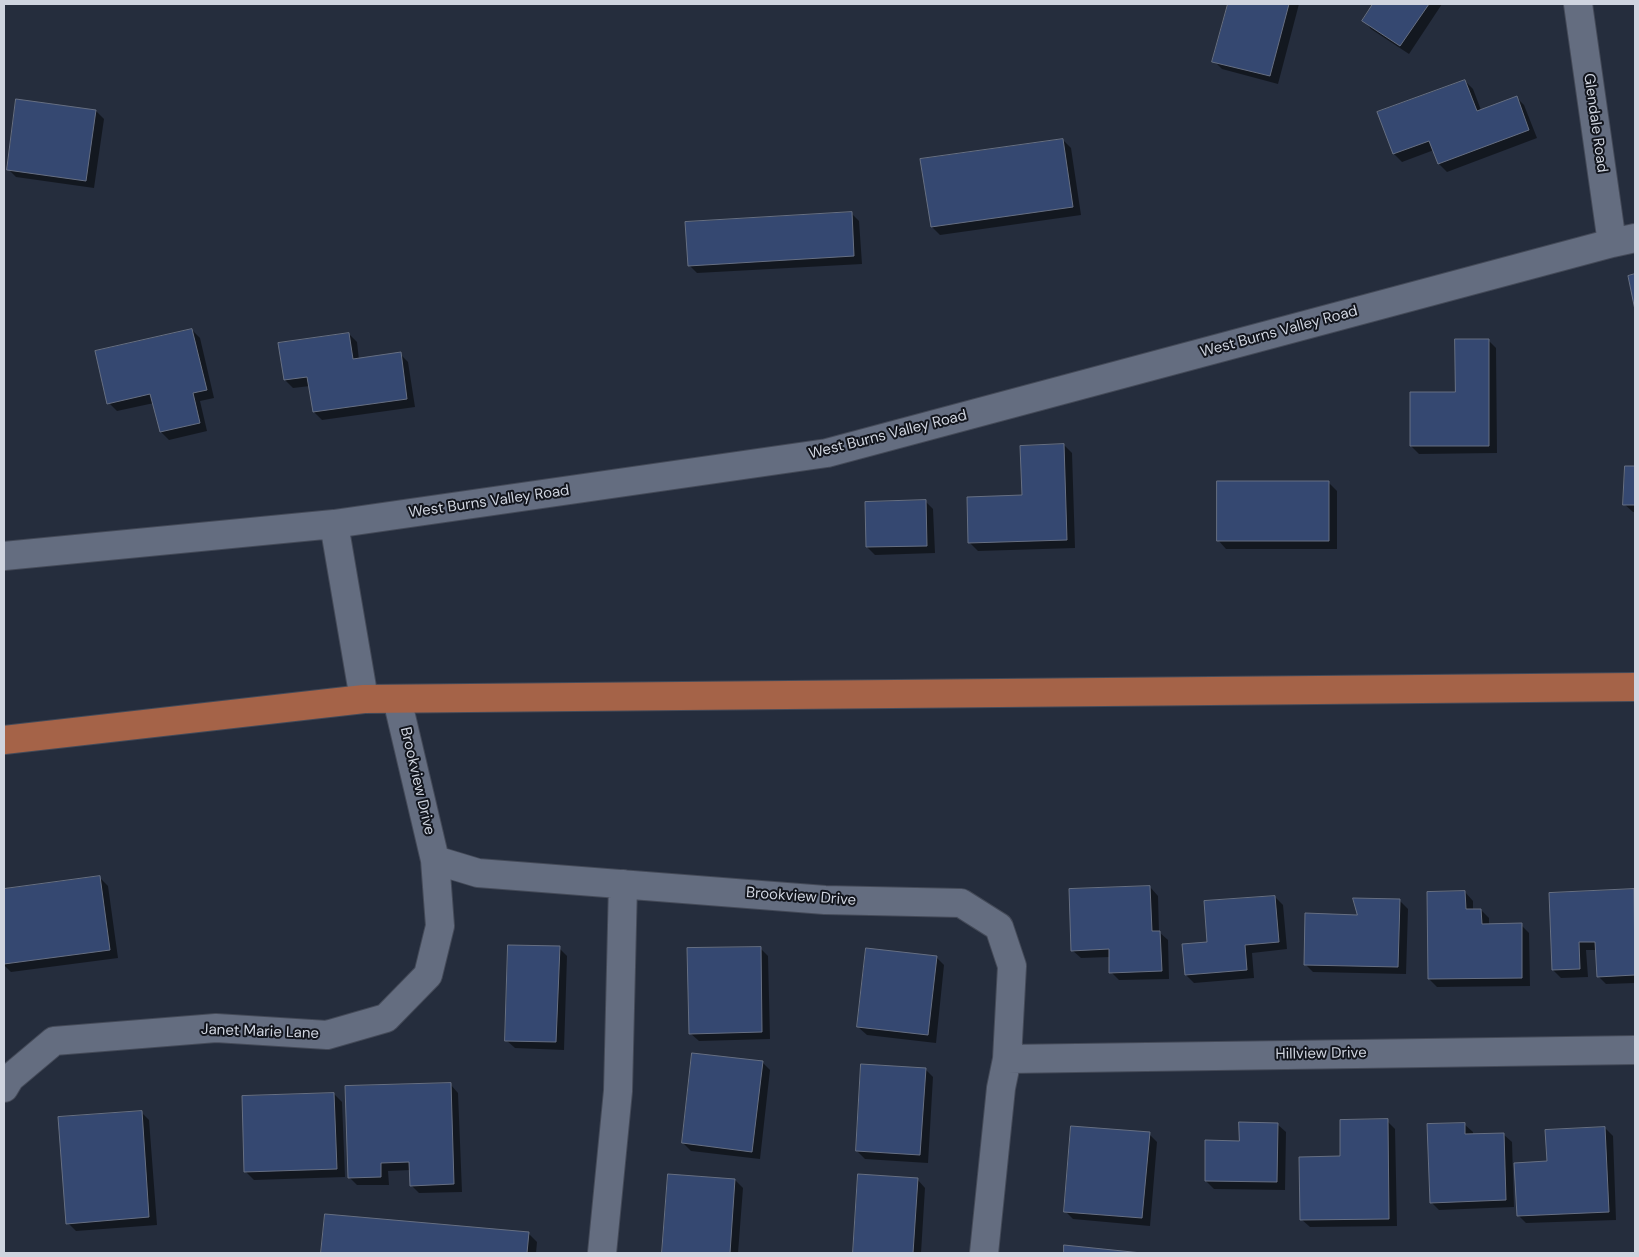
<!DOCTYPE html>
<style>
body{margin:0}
#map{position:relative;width:1639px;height:1257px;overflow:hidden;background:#252d3d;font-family:"DM Sans",sans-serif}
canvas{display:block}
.frame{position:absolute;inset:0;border:5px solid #cfd4df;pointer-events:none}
</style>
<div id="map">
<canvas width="1639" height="1257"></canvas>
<div class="frame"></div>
</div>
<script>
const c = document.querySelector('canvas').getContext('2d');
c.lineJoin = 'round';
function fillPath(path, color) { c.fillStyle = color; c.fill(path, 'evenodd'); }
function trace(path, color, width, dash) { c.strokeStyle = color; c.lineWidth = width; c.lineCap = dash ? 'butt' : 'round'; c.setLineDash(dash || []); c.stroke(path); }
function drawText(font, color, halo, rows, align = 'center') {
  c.font = font + ' "DM Sans",sans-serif'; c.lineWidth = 4; c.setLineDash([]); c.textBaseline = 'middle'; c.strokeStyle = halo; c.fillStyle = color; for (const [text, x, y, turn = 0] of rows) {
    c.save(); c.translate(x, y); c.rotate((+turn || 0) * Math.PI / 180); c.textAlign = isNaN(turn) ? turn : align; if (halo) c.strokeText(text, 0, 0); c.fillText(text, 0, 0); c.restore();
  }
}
const shadow = new Path2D(`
 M1229,4H1299L1278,84L1222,69L1214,61Z
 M1374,4H1442L1409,54L1371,29L1363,20Z
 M1465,81L1473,89L1481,110L1516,97L1524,105L1537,138L1447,172L1439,164L1434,150L1402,162L1394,154Z
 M96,111L104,119L94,188L16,177L8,169Z
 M1063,140L1071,148L1081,215L940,235L932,227Z
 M851,213L859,221L862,264L697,273L689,265Z
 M192,330L200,338L214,398L200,401L207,431L169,440L161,432L154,403L117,411L109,403Z
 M349,334L357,342L359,360L400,354L408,362L415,407L322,420L314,412L310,386L293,388L285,380Z
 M1488,340L1496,348L1497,453L1419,454L1411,446L1456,393Z
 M1064,445L1072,453L1075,548L978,551L970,543L1023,496Z
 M1626,467H1635V512H1633L1624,504Z
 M1329,483L1337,491V549H1226L1218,540Z
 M925,501L933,509L935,553L875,555L867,547Z
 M100,878L108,886L118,958L11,972L4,965V890Z
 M1150,887L1158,896L1159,932L1168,940L1169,979L1119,980L1111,972L1110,957L1081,958L1072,950Z
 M1633,891L1635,893V983L1606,984L1598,976L1597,950H1586L1588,977L1561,978L1553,970L1550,894Z
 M1465,892L1473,901V910H1481L1489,918V925H1521L1529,933L1530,986L1437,987L1429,979Z
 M1275,897L1283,905L1287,949L1252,953L1254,978L1194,983L1186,975L1209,943Z
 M1400,901L1408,909L1406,974L1313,972L1305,964L1359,916Z
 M559,948L567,956L564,1050L515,1048L506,1040Z
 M760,948L768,956L770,1039L699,1041L690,1033Z
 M936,957L944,965L936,1043L867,1035L858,1027Z
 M762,1062L770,1070L760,1159L691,1151L683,1143Z
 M925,1069L933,1077L928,1163L865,1159L857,1151Z
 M450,1084L458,1093L462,1192L419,1193L411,1185V1170L388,1171L389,1185H357L349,1177Z
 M334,1094L342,1102L345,1177L254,1180L246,1172Z
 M141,1112L149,1120L157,1225L76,1231L68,1223Z
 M1387,1121L1395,1129L1397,1226L1310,1227L1301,1219L1342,1158Z
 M1277,1124L1286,1132L1285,1190L1214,1189L1206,1181L1240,1142Z
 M1464,1124L1473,1132V1135L1503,1134L1512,1142L1514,1207L1439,1210L1431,1202Z
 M1605,1128L1613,1136L1616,1220L1526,1223L1518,1215Z
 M1149,1134L1157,1142L1150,1226L1073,1219L1065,1211Z
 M669,1175L735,1180L743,1188L738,1253H663Z
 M859,1176L917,1179L925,1188L921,1253H854Z
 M326,1215L529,1234L537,1242L536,1253H323Z
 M1066,1246L1132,1253H1065Z`);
const building = new Path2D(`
 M1228,4H1289L1270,76L1212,62Z
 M1373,4H1429L1400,46L1362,21Z
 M1465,80L1477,111L1517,96L1529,130L1438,164L1429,141L1393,154L1377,112Z
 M16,99L96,110L86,181L7,170Z
 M1063,139L1073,207L931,227L920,159Z
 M852,212L854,256L688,266L685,222Z
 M1635,274V310L1628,276Z
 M192,329L207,390L193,393L200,423L160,432L150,394L107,404L95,351Z
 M349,333L353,359L401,352L407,399L313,412L307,377L284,380L278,343Z
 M1455,339H1489V446H1410V392H1455Z
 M1064,444L1067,540L968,543L967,497L1022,495L1020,446Z
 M1625,466H1635V505H1623Z
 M1217,481H1329V541H1217Z
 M926,500L927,546L866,547L865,502Z
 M100,876L110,950L4,964V889Z
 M1150,886L1152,931H1160L1162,971L1109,973V949L1071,951L1069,889Z
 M1634,889L1635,975L1597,977L1595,942H1579L1580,969L1552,970L1549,893Z
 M1465,891L1466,909H1481L1482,924L1522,923V978L1428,979L1427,892Z
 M1275,896L1279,942L1245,945L1247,970L1185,975L1182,944L1207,942L1204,901Z
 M1353,898L1400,899L1398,967L1304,965L1305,913L1357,915Z
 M508,945L560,946L556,1042L505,1041Z
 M761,947L762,1032L689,1034L687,948Z
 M866,948L937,956L928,1035L857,1027Z
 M692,1053L763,1061L752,1152L682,1143Z
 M861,1064L926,1068L920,1155L856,1151Z
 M451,1083L454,1184L410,1186L409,1162L381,1163V1177L348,1178L345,1086Z
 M334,1093L337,1169L244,1172L242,1096Z
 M142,1111L149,1217L66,1224L58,1117Z
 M1388,1119L1389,1219L1300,1220L1299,1157L1340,1156V1120Z
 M1239,1122L1278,1123L1277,1182L1205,1181V1140L1239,1141Z
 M1465,1123V1134L1504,1133L1506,1200L1430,1203L1427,1124Z
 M1071,1126L1150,1132L1142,1218L1064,1212Z
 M1605,1127L1609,1212L1517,1216L1514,1163L1547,1161L1545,1130Z
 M668,1174L735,1179L730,1253H662Z
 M858,1174L918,1178L913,1253H853Z
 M325,1214L529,1232L527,1253H321Z
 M1064,1245L1142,1253H1064Z`);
const street = new Path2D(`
 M1578,4L1612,243
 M334,524L364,699
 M4,556L334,524L827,453L1612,243L1635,238
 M397,699L435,860L478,873L825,900L961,903L999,927L1012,966L1007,1059L1001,1088L984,1253
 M1007,1059L1635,1050
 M4,1088L10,1078L54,1041L216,1028L327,1035L386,1018L428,975L440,926L435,860
 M602,1253L618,1091L623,884`);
const primary = new Path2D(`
 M4,740L364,699L1635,687`);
const streetNames = [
 ["Glendale Road",1595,123,82],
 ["West Burns Valley Road",1279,332,-15],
 ["West Burns Valley Road",888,435,-14],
 ["West Burns Valley Road",489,502,-8],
 ["Brookview Drive",417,781,77],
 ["Brookview Drive",801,897,4],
 ["Janet Marie Lane",260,1032,2],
 ["Hillview Drive",1321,1054,-1]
];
fillPath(shadow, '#0007');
fillPath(building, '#354871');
trace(building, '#666f82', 1);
trace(street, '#444a58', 30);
trace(primary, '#444a58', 30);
trace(street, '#646d80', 28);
trace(primary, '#a56348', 28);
drawText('15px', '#cfd4df', '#12151d', streetNames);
</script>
